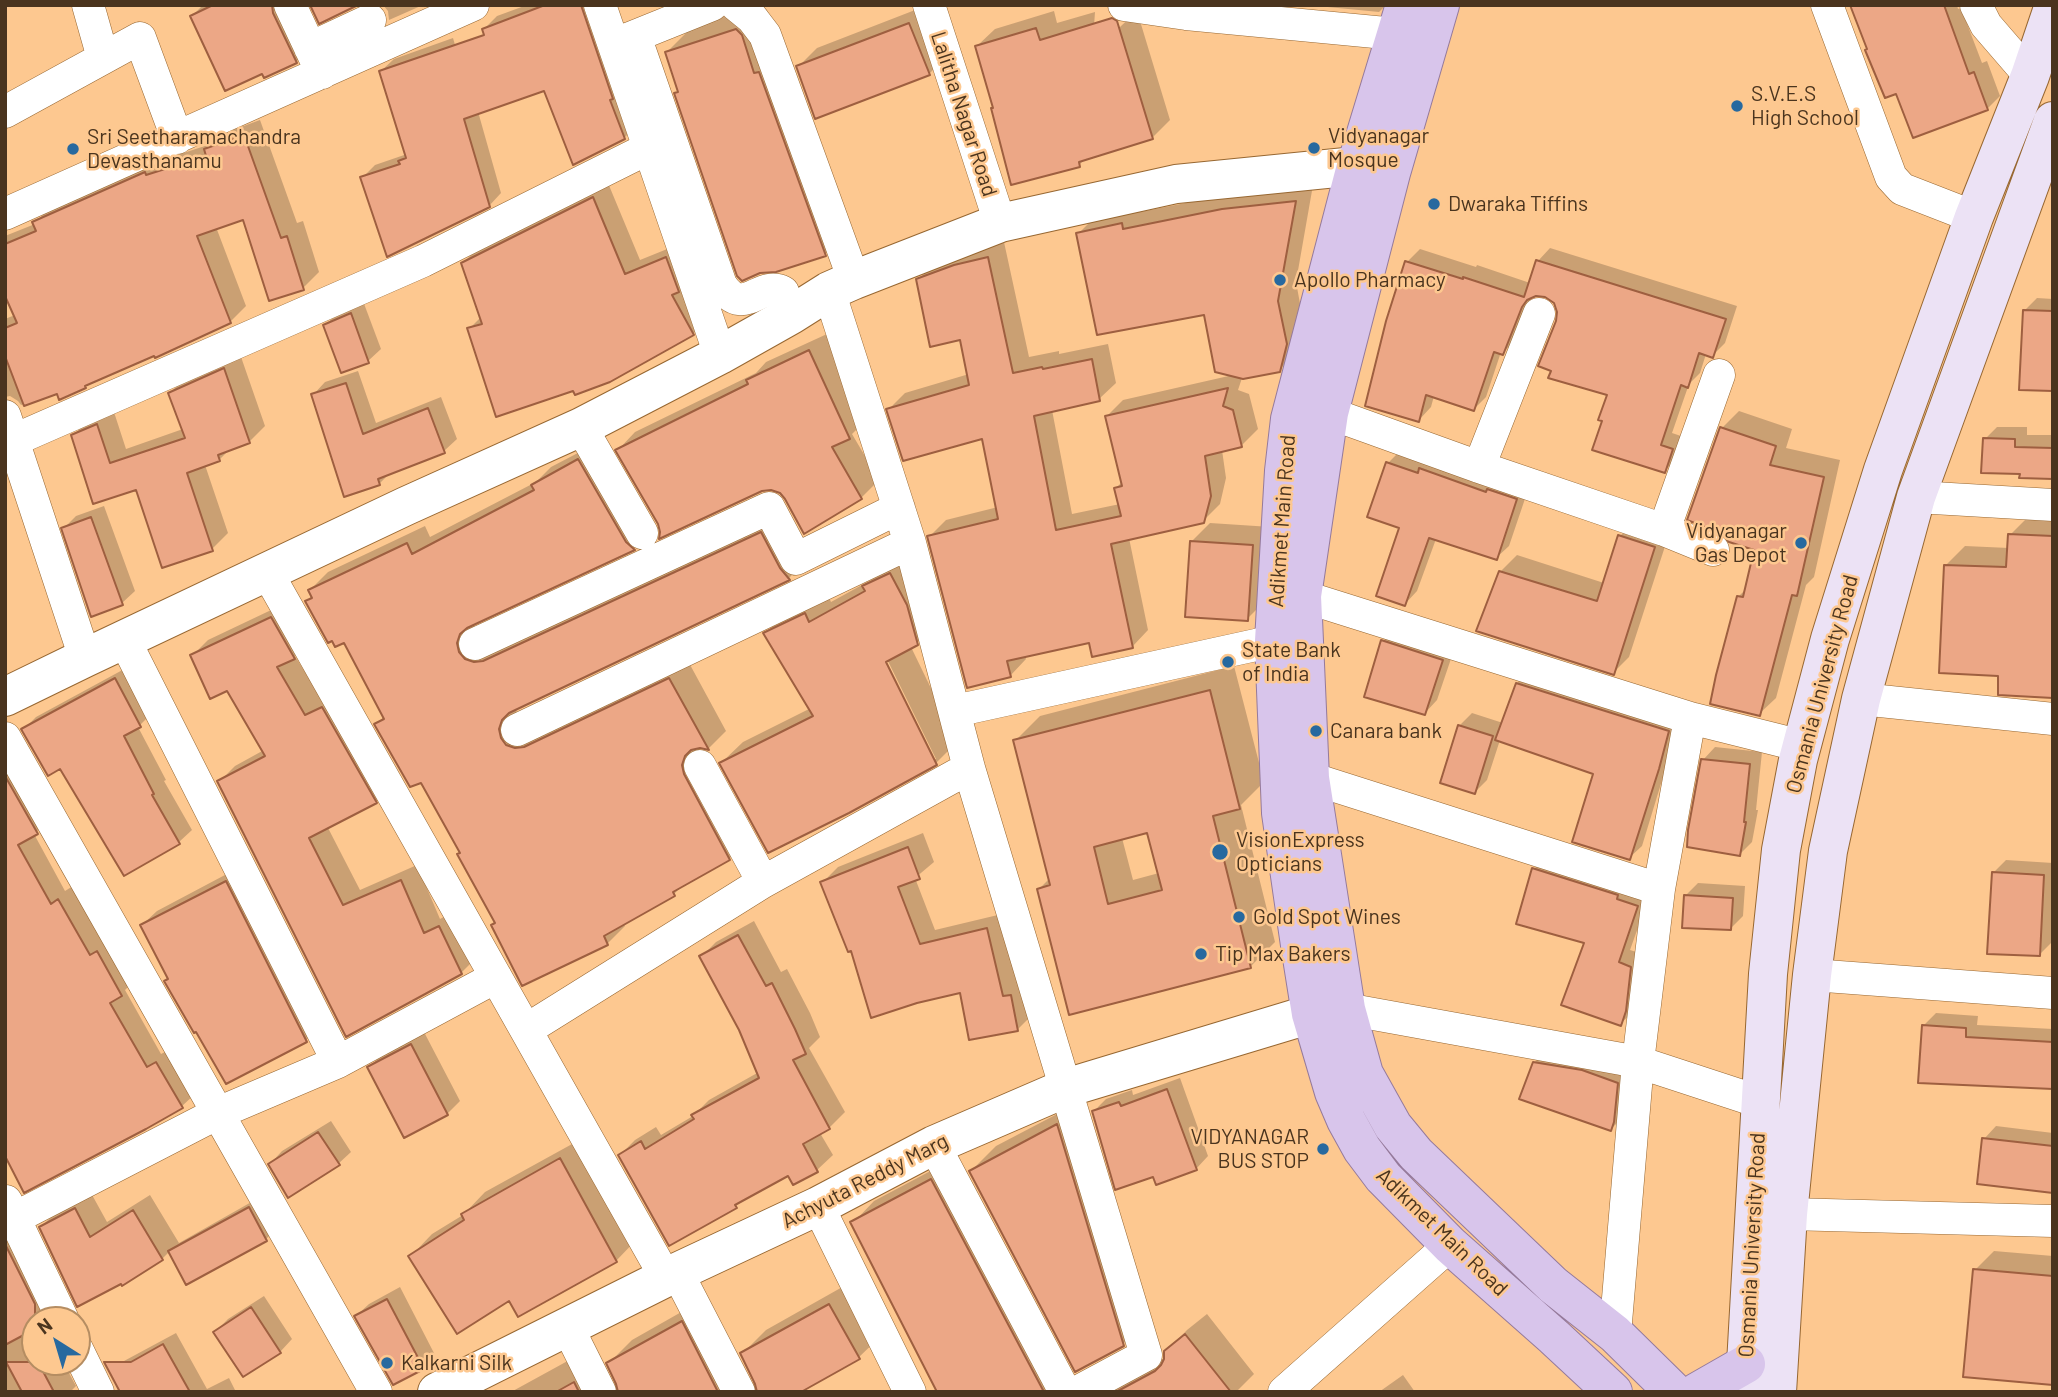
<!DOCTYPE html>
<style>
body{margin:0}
#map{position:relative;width:2058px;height:1397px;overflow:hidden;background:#fdc890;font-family:Barlow,sans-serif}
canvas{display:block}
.frame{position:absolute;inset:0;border:7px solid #4a341e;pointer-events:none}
.north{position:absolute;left:21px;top:1306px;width:70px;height:70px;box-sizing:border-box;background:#fdc890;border:2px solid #b58d62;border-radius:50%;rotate:323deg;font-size:19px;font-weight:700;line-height:28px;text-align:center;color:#4a341e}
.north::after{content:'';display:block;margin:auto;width:24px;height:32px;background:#27699f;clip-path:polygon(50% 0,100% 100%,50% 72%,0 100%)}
</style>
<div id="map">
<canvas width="2058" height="1397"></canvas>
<div class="frame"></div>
<div class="north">N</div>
</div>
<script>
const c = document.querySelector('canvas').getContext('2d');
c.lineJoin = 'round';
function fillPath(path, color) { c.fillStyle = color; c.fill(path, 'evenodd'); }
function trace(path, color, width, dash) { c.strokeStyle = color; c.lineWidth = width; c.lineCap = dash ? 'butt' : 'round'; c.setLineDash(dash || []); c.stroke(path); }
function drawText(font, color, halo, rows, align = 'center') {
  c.font = font + ' Barlow,sans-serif'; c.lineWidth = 5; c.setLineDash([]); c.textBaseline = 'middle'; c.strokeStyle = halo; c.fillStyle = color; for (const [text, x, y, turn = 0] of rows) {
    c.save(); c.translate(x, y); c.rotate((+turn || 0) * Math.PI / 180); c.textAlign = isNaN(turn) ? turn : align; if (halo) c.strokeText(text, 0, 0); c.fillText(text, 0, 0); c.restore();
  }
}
const shadow = new Path2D(`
 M203,5H290L310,48L296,62L192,16Z
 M383,5H423L389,20L388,11Z
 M527,5H597L637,125L624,138L545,89L484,29L497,16Z
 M759,5H762L767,10L779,49L850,229L825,254L676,94L679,91L667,52L692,27Z
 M928,5L948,55L929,74L798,67L817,48Z
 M1307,5H1386L1379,12Z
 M1852,5H1957L1958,9L1961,8L1982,63L1987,61L2000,96L1987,109L1897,91L1869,49Z
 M1054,11L1057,23L1095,12L1089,99L1109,101L1120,27L1137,11L1170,120L1152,138L1085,159L1079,165L995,107L977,46L995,29Z
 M453,38L474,109L477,108L501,193L489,206L362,178L375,165L407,154L381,71L394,59Z
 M260,120L297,223L303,221L319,272L303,288L244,217L216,227L246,306L230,322L90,382L85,387L58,392L21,405L18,401L10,396L5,397V319L15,315L5,292V236L35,224L50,206L162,160L211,144L222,134Z
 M608,183L640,260L682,243L708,319L693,334L575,388L469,329L481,317L463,263L478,248Z
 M1313,185L1296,282L1304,325L1297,352L1279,370L1242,378L1238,390L1249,394L1258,429L1241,446L1222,450L1226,478L1220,504L1203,521L1129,538L1148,630L1132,647L1090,641L1025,655L1026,659L1010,676L929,537L946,520L998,507L984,437L888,410L905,393L969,374L961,338L918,280L934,263L1004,242L1029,357L1059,351V354L1108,344L1116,383L1099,399L1052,410L1072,514L1120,504L1116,488L1123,481L1107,416L1123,400L1233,375L1205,313L1078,234L1096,216L1139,206L1140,212L1241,192Z
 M1550,248L1737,306L1725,343L1712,356L1706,354L1700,373L1689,384L1672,433L1684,437L1677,459L1664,471L1558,321L1559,312L1555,302L1547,296L1533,295L1515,340L1503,353L1501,352L1486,397L1474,409L1434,396L1431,407L1419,420L1407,262L1420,249L1476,267L1477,265L1530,283L1538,261Z
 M2037,298L2053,299V390L2024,311Z
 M363,301L381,349L368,361L325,325L338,313Z
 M827,334L867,419L852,434L879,480L861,498H787L781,492L771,488L660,523L618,450L635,432L756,373L766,362Z
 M240,354L265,426L249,442L231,448L219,460L205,465L228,533L212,549L73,436L88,420L113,409L126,449L183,429L170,393L186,377Z
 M358,371L376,423L441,397L457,439L444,451L390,473L379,484L313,395L325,382Z
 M1739,411L1792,429L1786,448L1840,460L1814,577L1806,585L1776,698L1759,714L1738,597L1747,588L1756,548L1721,531L1722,428Z
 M1997,427H2027V435H2053V477L2021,473L1985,439Z
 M597,443L652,531L634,548L474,622L476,634L779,515L806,561L788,579L516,708L518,719L688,661L726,731L709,748L699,746L701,756L747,841L729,859L684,884L674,894L624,923L625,926L607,944L493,925L496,922L462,852L422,781L376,724L385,716L344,641L307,601L313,595L310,590L328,572L425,526L430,537L536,482L551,467Z
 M1400,451L1529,487L1509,546L1496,558L1436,539L1417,591L1405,604L1401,527L1388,463Z
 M104,506L135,591L122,603L63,529L76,516Z
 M2029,516L2053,517V696L1946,565L1965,546L2009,548L2010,535Z
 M1636,520L1670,531L1629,657L1613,673L1500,572L1517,555L1604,583L1620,536Z
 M1210,523L1271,527L1266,600L1247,619L1191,542Z
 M912,553L938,622L917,643L911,647L957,742L936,763H721L743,742L811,708L765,634L786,612L827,593L831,602L871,580L886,565ZM884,653L936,759H932L881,654Z
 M288,602L310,641L295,656L322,700L392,786L376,802L327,826L360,890L417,865L440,919L455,911L477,957L461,973L347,1034L219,782L235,766L264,750L228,688L192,656L208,640Z
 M1395,629L1455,647L1437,700L1425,713L1383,641Z
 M1234,666L1264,782L1241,805L1275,942L1250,967L1039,889L1050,878L1015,741L1040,716ZM1148,831L1159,873L1133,880L1122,838Z
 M128,667L152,713L138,727L166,780L164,781L192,830L179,842L61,767L23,730L36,717Z
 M1530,671L1681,718L1642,846L1629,858L1596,773L1500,740L1487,780L1475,792L1459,726L1472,713L1503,723L1517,683Z
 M5,737L51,818L34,834L65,891L73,886L135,980L125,990L161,1054L171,1049L196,1093L181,1107L5,1153Z
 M1715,747L1762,752L1756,810H1758L1752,842L1740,854L1703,760Z
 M923,833L934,862L915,878L935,930L1002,914L1032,1015L1017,1030L961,991L852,949L823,882L838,867Z
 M1546,856L1650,894L1630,950L1643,954L1633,1012L1620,1024L1586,941L1534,869Z
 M2006,860L2053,863L2052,942L2039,955L1993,873Z
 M240,867L321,1026L306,1040L170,978L142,925L157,911Z
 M1698,883L1745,886L1743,916L1731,928L1686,895Z
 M754,921L781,972L787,969L810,1013L820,1037L809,1048L845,1112L829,1128L820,1133L833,1155L817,1170L794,1183L789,1173L743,1198L735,1206L620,1155L635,1140L656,1127L661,1135L693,1116L709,1100L759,1072L741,1029L701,957L716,942Z
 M1936,1013L1978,1016L1977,1025L2053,1029V1087L1923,1026Z
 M424,1032L460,1101L447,1114L369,1068L381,1055Z
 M1553,1043L1636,1064L1630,1110L1611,1129L1534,1063Z
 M1180,1078L1208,1156L1196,1169L1154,1175L1094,1111L1106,1099L1132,1090L1133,1095Z
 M1082,1101L1148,1319L1123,1344L971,1171L996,1146Z
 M331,1121L351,1152L338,1164H270L282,1151Z
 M1996,1126L2053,1133V1191L1984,1139Z
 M583,1138L638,1238L616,1261L510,1298L410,1257L432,1234L463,1215L485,1192Z
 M953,1159L1070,1379L1108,1388L1166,1357V1352L1187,1330L1207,1314L1254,1374L1236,1392H939L853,1223L874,1201Z
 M91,1193L107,1222L150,1195L179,1243L262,1196L278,1227L266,1239L170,1251L162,1259L41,1227L57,1211Z
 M5,1228L51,1320H35V1362H63L76,1386L70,1392H8L5,1387Z
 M1994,1251L2053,1256V1383L1975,1270Z
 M853,1281L883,1334L858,1358L797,1392H511L584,1352L613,1383L619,1385L608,1364L632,1340L706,1298L746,1376L753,1383L758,1385L742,1354L766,1330Z
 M400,1287L435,1355L423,1367L356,1316L369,1304Z
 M264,1296L292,1339L280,1352L215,1332L228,1319Z
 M176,1333L207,1389L229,1378L236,1392H122L112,1374L124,1361Z
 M1403,1375L1415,1392H1379Z`);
const building = new Path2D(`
 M213,5H272L273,13L297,63L264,78L262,74L225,91L190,16Z
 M310,5H358L319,24Z
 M545,5H581L613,99L610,100L625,139L573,165L544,91L464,119L490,207L387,257L360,177L400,164L398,161L406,158L379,71L484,35L482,29Z
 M1850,5H1944L1969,74L1974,72L1988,110L1913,138L1896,94L1885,98L1865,50L1867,49Z
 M1112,18L1117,21L1153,139L1079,162L1080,167L1011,185L991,108H993L975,46L1036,28L1040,40Z
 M909,23L930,75L815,119L796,66Z
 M736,29L742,35L754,73L759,72L826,256L776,272L760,273L742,281L737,276L674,93L678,92L665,52Z
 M244,135L281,238L287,236L304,290L269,301L243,220L197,236L231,323L155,358L154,356L85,386L86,388L59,400L57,394L24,406L5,356V328L17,323L5,296V244L36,231L32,222L145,172L146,175L206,156L204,149Z
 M593,197L625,274L666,257L679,292L672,295L694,335L610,382L575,395L573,391L496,417L467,328L482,324L461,263Z
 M1296,201L1278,301L1287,344L1280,372L1243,379L1215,372L1204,315L1097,335L1076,233L1122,223L1123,229L1222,209Z
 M988,257L1013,373L1042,367L1043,369L1092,359L1100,401L1034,416L1056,530L1121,516L1114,488L1122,486L1105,416L1228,388L1223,406L1233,410L1242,447L1205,456L1211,496L1204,523L1111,544L1133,648L1092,657L1089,643L1007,661L1011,677L967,688L927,536L998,519L982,439L903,461L886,409L969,385L960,340L930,347L916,279L954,265Z
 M1536,260L1726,319L1713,358L1699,353L1688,388L1681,385L1661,445L1673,449L1665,473L1592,450L1602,421L1598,420L1607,395L1548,378L1551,371L1538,366L1556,321L1557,312L1554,303L1545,297L1536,296L1527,300L1522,307L1503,355L1494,352L1474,411L1426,395L1419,422L1365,406L1386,321L1405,261L1463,279V277L1524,297Z
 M2023,310L2053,311V391L2019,390Z
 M351,313L369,363L341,373L323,325Z
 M809,350L850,439L832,447L862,499L804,534L785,499L780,493L771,490L762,491L659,539L660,532L658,524L615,450L748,384L746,380Z
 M224,368L250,443L218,455L220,461L187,473L213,551L162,568L136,490L93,504L71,435L97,424L110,463L185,438L168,393Z
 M346,383L363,434L428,408L445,453L378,479L380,485L344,497L311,394Z
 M1720,427L1776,446L1770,465L1824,477L1797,596L1792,595L1760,716L1710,704L1716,675L1737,596L1743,597L1754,550L1729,542L1720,533L1687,520Z
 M1983,438L2015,439V447L2053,448V479L2019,478L2020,474L1981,473Z
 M578,459L626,542L635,550L467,628L460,634L457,643L459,652L465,659L474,662L483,661L761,532L780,568L790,580L509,713L502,720L499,729L501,738L506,745L515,748L524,747L669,678L709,750L700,748L691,750L685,756L682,765L684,774L730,860L673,892L675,896L604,936L608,945L522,986L491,925L495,923L457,854L460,853L421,783L410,787L374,724L384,719L344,643L335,647L332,641L328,643L305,601L312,598L308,590L407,543L412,554L534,490L531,485Z
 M1386,462L1418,473L1419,468L1486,492L1487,489L1517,499L1497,560L1429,538L1405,606L1376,596L1399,528L1367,517Z
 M91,517L123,605L91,617L61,528Z
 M2008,534L2053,536V698L1998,695V676L1939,673L1944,565L2006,567Z
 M1618,535L1655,547L1614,675L1476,631L1499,571L1597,601Z
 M1190,541L1253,545L1248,621L1185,617Z
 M890,573L907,605L918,645L886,662L937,765L849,813L768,853L719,763L813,716L763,633L805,613L809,622L865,591L862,586Z
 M271,617L295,659L277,667L305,715L322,707L377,803L309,838L343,905L401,880L424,933L439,926L462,974L346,1037L217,781L265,756L227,691L210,699L190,655Z
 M1381,640L1443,660L1425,715L1364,697Z
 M115,678L141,727L124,736L154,794L152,795L180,844L124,876L60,769L48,776L21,729Z
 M1516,683L1669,731L1659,769L1630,860L1572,842L1593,774L1495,740Z
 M1210,690L1240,809L1213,816L1251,968L1069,1015L1037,889L1050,885L1013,740ZM1147,833L1162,890L1108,904L1094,847Z
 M1458,725L1493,736L1475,794L1440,783Z
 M1701,759L1750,764L1744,822H1746L1740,856L1687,847L1688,830Z
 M5,776L38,834L18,845L51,904L58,899L90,955L97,951L122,996L110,1003L147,1067L156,1062L183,1108L146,1129L24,1193L5,1156Z
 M908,847L920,879L898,887L920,944L987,928L1003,996L1011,995L1018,1031L969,1040L960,993L917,1003L871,1018L851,951L848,952L820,882Z
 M1532,868L1618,895L1617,899L1638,906L1619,962L1631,967L1626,1011L1621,1026L1561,1005L1584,943L1516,924Z
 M1992,872L2044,875L2040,956L1987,954Z
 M226,881L307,1042L226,1084L196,1032L194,1033L164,981L168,979L140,925Z
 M1684,895L1733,898L1731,930L1682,928Z
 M738,935L766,986L772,983L795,1029L806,1054L793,1060L830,1129L803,1144L818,1172L793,1185L788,1176L735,1205L737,1208L669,1246L618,1155L641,1141L645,1149L694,1119L691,1115L759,1078L739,1030L699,956Z
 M1922,1025L1966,1028V1037L2053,1042V1089L1918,1083Z
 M411,1044L448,1115L404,1138L367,1067Z
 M1533,1062L1582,1070L1618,1083L1614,1122L1611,1131L1519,1099Z
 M1167,1089L1197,1170L1156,1185L1153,1177L1115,1190L1092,1111L1119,1102L1121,1106Z
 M1057,1124L1124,1346L1075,1372L969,1171Z
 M318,1132L340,1165L288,1198L268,1164Z
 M1982,1138L2053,1146V1193L1977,1184Z
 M560,1158L617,1262L518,1317L509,1301L457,1334L408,1256L464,1220L461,1214Z
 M931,1179L1044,1392H937L850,1222Z
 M249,1207L267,1241L186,1285L168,1251Z
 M75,1208L90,1237L133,1210L163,1260L122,1286L121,1284L77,1307L39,1227Z
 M5,1244L35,1304V1329L5,1345Z
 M1973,1269L2053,1276V1385L1963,1377Z
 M387,1299L424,1369L393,1385L354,1316Z
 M829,1304L860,1359L801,1392H757L755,1384L740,1353Z
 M251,1307L281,1353L243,1377L213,1332Z
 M682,1321L718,1392H618L616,1384L606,1363Z
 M1185,1334L1231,1392H1116L1155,1371L1161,1365L1164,1359V1351Z
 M163,1344L190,1392H120L104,1362H131Z
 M6,1362H38L54,1392H22Z
 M574,1382L579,1392H556Z`);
const minor = new Path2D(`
 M88,5L103,58
 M290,5L322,73
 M600,5L720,355
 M736,5L752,18L765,35L854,280
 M929,5L1000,223
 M1124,5L1186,14L1396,34
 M1827,5L1891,177L1902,189L1974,217
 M1976,5L1986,25L2030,76
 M635,36L721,285C744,319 759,280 783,292L791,315
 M615,44L712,5
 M310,48L370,20
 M5,112L140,38L177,138
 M5,214L473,5
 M829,291L910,543L969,768L1146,1355L1077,1392
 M1329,413L1479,467L1664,530L1713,550
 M5,416L85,658
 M581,427L642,533
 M5,444L423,261L649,148
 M1479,467L1539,314
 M1916,497L2053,505
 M1664,530L1719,375
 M267,572L666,1278
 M1302,596L1690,718L1802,746
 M124,639L338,1062
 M475,644L769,508L796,559L899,508
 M1861,699L2053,719
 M955,711L1274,641
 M517,730L910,543
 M5,738L376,1392
 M700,766L763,882
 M1310,778L1659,889
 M1812,975L2053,993
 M1346,1009L1638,1062L1760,1102
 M526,1030L763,882L969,768
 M934,1145L1065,1392
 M6,1201L63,1320
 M818,1206L910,1392
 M1788,1214L2053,1221
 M5,1223L218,1113L338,1062L496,977
 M677,1272L739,1392
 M567,1326L600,1392
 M1615,1334L1638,1062L1659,889L1690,718
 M77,1349L98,1392
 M1284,1392L1450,1245`);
const tertiary = new Path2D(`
 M5,697L85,658L406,506L581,427L720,355L791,315L829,291L854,280L1000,223L1176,184L1356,166
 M437,1392L677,1272L818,1206L934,1145L1066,1088L1311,1014`);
const secondary = new Path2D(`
 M1742,1392L1746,1364L1768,974L1781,850L1798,760L1830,639L1883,470L1974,217L2030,76L2053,8
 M1777,1392L1788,1214L1812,975L1828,851L1861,699L1916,497L2053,121`);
const primary = new Path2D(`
 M1405,5L1356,166L1290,419L1284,471L1274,641L1281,813L1300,945L1311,1014L1334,1092L1346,1120L1362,1149L1383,1177L1450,1245L1554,1337L1613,1392
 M1440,5L1391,173L1329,413L1302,596L1310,778L1346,1009L1364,1074L1393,1126L1416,1154L1553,1285L1615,1334L1674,1392
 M1697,1392L1746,1364`);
const markers = [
 [1737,106,7,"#27699f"],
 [1314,148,7,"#27699f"],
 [73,149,7,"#27699f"],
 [1434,204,7,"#27699f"],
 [1280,280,7,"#27699f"],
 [1801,543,7,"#27699f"],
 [1228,662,7,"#27699f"],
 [1316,731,7,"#27699f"],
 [1220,852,9,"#27699f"],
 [1239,917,7,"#27699f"],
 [1201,954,7,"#27699f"],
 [1323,1149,7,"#27699f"],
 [387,1363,7,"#27699f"]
];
const poiNames = [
 ["S.V.E.S",1751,94],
 ["High School",1751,118],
 ["Vidyanagar",1328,136],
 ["Mosque",1328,160],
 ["Sri Seetharamachandra",87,137],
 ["Devasthanamu",87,161],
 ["Dwaraka Tiffins",1448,204],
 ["Apollo Pharmacy",1294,280],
 ["Vidyanagar",1787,531,"right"],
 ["Gas Depot",1787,555,"right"],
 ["State Bank",1242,650],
 ["of India",1242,674],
 ["Canara bank",1330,731],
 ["VisionExpress",1236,840],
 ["Opticians",1236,864],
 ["Gold Spot Wines",1253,917],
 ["Tip Max Bakers",1215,954],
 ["VIDYANAGAR",1309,1137,"right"],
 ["BUS STOP",1309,1161,"right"],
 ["Kalkarni Silk",401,1363]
];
const streetNames = [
 ["Lalitha Nagar Road",964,114,72],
 ["Adikmet Main Road",1282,521,-86],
 ["Osmania University Road",1822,684,-75],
 ["Achyuta Reddy Marg",865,1181,-27],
 ["Adikmet Main Road",1442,1232,44],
 ["Osmania University Road",1752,1245,-87]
];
fillPath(shadow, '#0003');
fillPath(building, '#eca786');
trace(building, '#9e5f40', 2);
trace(minor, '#976731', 33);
trace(tertiary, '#976731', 40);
trace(secondary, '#976731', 40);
trace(primary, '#957a9b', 40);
trace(minor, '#fff', 32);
trace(tertiary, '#fff', 38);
trace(secondary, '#ece2f5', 38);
trace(primary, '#d8c5eb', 38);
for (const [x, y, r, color] of markers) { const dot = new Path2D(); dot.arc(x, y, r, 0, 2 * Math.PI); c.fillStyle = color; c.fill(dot); trace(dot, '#fdc890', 2.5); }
drawText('21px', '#4a341e', '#fdc890', poiNames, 'left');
drawText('21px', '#4a341e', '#fdc890', streetNames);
</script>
